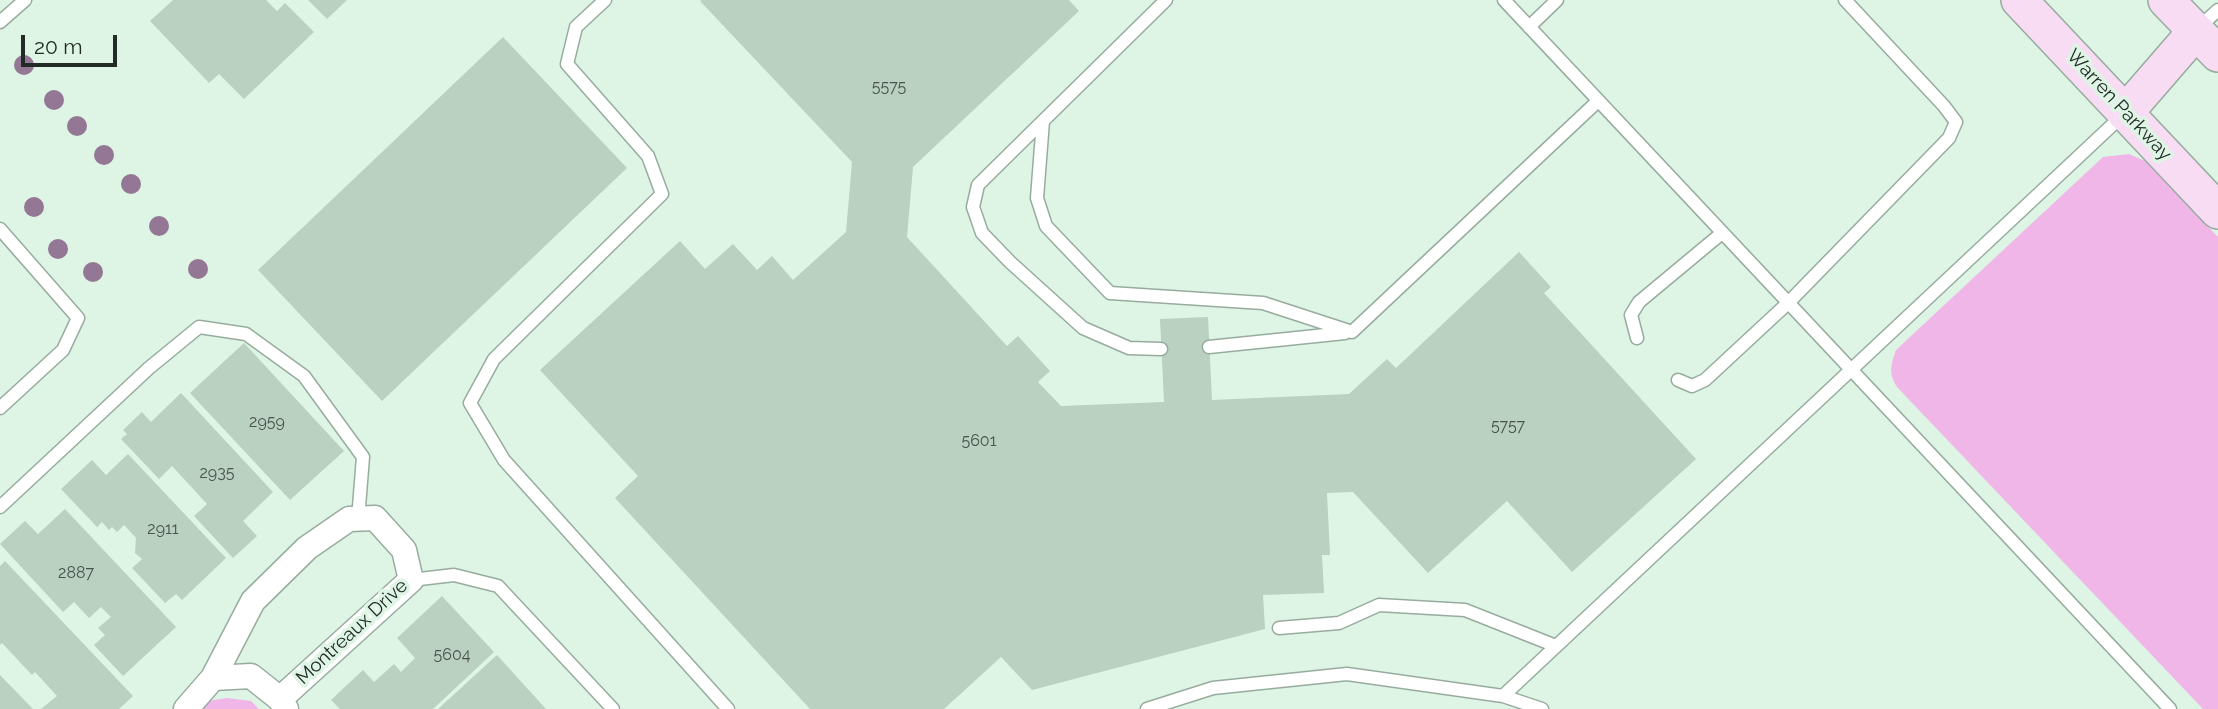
<!DOCTYPE html>
<style>
body{margin:0}
#map{position:relative;width:2218px;height:709px;overflow:hidden;background:#def5e5;font-family:Raleway,sans-serif}
canvas{display:block}
.scale{position:absolute;left:21px;top:35px;width:96px;height:32px;box-sizing:border-box;border:4px solid #222b25;border-top:0;padding-left:9px;font-size:21px;line-height:24px;white-space:nowrap;color:#222b25;-webkit-text-stroke:5px #def5e5;paint-order:stroke}
</style>
<div id="map">
<canvas width="2218" height="709"></canvas>
<div class="scale">20 m</div>
</div>
<script>
const c = document.querySelector('canvas').getContext('2d');
c.lineJoin = 'round';
function fillPath(path, color) { c.fillStyle = color; c.fill(path, 'evenodd'); }
function trace(path, color, width, dash) { c.strokeStyle = color; c.lineWidth = width; c.lineCap = dash ? 'butt' : 'round'; c.setLineDash(dash || []); c.stroke(path); }
function drawText(font, color, halo, rows, align = 'center') {
  c.font = font + ' Raleway,sans-serif'; c.lineWidth = 7; c.setLineDash([]); c.textBaseline = 'middle'; c.strokeStyle = halo; c.fillStyle = color; for (const [text, x, y, turn = 0] of rows) {
    c.save(); c.translate(x, y); c.rotate((+turn || 0) * Math.PI / 180); c.textAlign = isNaN(turn) ? turn : align; if (halo) c.strokeText(text, 0, 0); c.fillText(text, 0, 0); c.restore();
  }
}
const green = new Path2D(`
 M2129,154L2145,161L2218,237V709H2203L1897,387C1888,372 1891,365 1896,350L2103,157Z
 M227,698L251,701L259,709H202L207,701Z`);
const building = new Path2D(`
 M173,0H266L277,11L285,3L314,32L244,99L219,74L209,83L150,21Z
 M308,0H347L327,19Z
 M702,0H1069L1079,11L913,167L907,237L1007,346L1018,336L1050,371L1038,382L1061,406L1164,402L1160,319L1208,317L1212,400L1349,394L1387,359L1396,368L1519,252L1551,287L1544,293L1696,459L1572,572L1507,501L1428,573L1353,492L1327,493L1330,555H1322L1324,593L1263,595L1265,629L1032,690L1001,657L944,709H810L615,498L638,476L540,370L680,241L705,269L733,244L757,270L772,256L793,280L846,232L852,162L700,1Z
 M503,37L627,168L382,401L258,270Z
 M244,343L344,451L290,500L190,393Z
 M181,393L273,492L243,521L257,536L233,558L194,516L207,504L172,466L159,479L121,439L127,434L123,430L142,412L151,422Z
 M128,454L226,558L182,600L176,594L165,603L132,568L142,559L135,553L136,538L124,525L117,532L112,527L109,530L102,522L97,527L61,489L92,460L106,475Z
 M65,509L176,627L123,676L94,645L105,635L98,628L111,617L101,607L89,618L74,602L63,612L0,544L25,521L38,534Z
 M5,561L133,696L119,709H41L57,696L35,672L32,675L2,643L0,645V566Z
 M442,596L494,652L433,709H340L331,700L363,670L374,682L394,664L401,672L415,658L397,638Z
 M497,655L546,709H438Z
 M0,675L33,709H0Z`);
const lane = new Path2D(`
 M605,0L576,27L567,64L648,156L662,194L494,359L470,403L504,460L728,709
 M1166,0L1043,121L1037,198L1046,226L1110,293L1263,303L1352,332L1598,101
 M1504,0L2170,709
 M0,22L25,0
 M1529,27L1557,0
 M2196,30L2218,10
 M1043,121L978,185L973,207L982,233L1010,262L1083,328L1129,348L1161,349
 M0,229L78,318L63,350L0,408
 M1637,338L1631,315L1639,302L1722,233
 M1209,347L1345,333
 M1678,380L1692,386L1705,380L1788,303L1949,138L1956,122L1944,106L1845,0
 M0,507L149,368L199,327L246,334L304,376L363,457L358,519
 M411,580L454,575L498,586L613,709
 M1279,628L1339,623L1379,605L1465,610L1556,646
 M1503,696L2123,115
 M1147,709L1213,688L1347,674L1503,696L1542,709`);
const street = new Path2D(`
 M213,678L253,601L307,548L349,519L375,518L404,550L411,580L280,699
 M186,709L213,678L251,676L280,699L286,709`);
const secondary = new Path2D(`
 M2019,0L2218,211
 M2166,0L2218,54
 M2125,113L2196,31`);
const trees = [
 [24,65],
 [54,100],
 [77,126],
 [104,155],
 [131,184],
 [34,207],
 [159,226],
 [58,249],
 [198,269],
 [93,272]
];
const numberNames = [
 ["5575",889,87],
 ["2959",267,422],
 ["5757",1508,426],
 ["5601",979,441],
 ["2935",217,473],
 ["2911",163,529],
 ["2887",76,573],
 ["5604",452,655]
];
const streetNames = [
 ["Warren Parkway",2119,105,47],
 ["Montreaux Drive",352,632,-43]
];
fillPath(green, '#f0b6e7');
fillPath(building, '#bad0c1');
trace(lane, '#97ac9e', 15);
trace(street, '#97ac9e', 27);
trace(secondary, '#97ac9e', 38);
trace(lane, '#fff', 12);
trace(street, '#fff', 24);
trace(secondary, '#f8dcf4', 35);
c.fillStyle = '#947794';
for (const [x, y] of trees) { c.beginPath(); c.arc(x, y, 10, 0, 2 * Math.PI); c.fill(); }
drawText('16px', '#48544c', null, numberNames);
drawText('19px', '#222b25', '#def5e5', streetNames);
</script>
